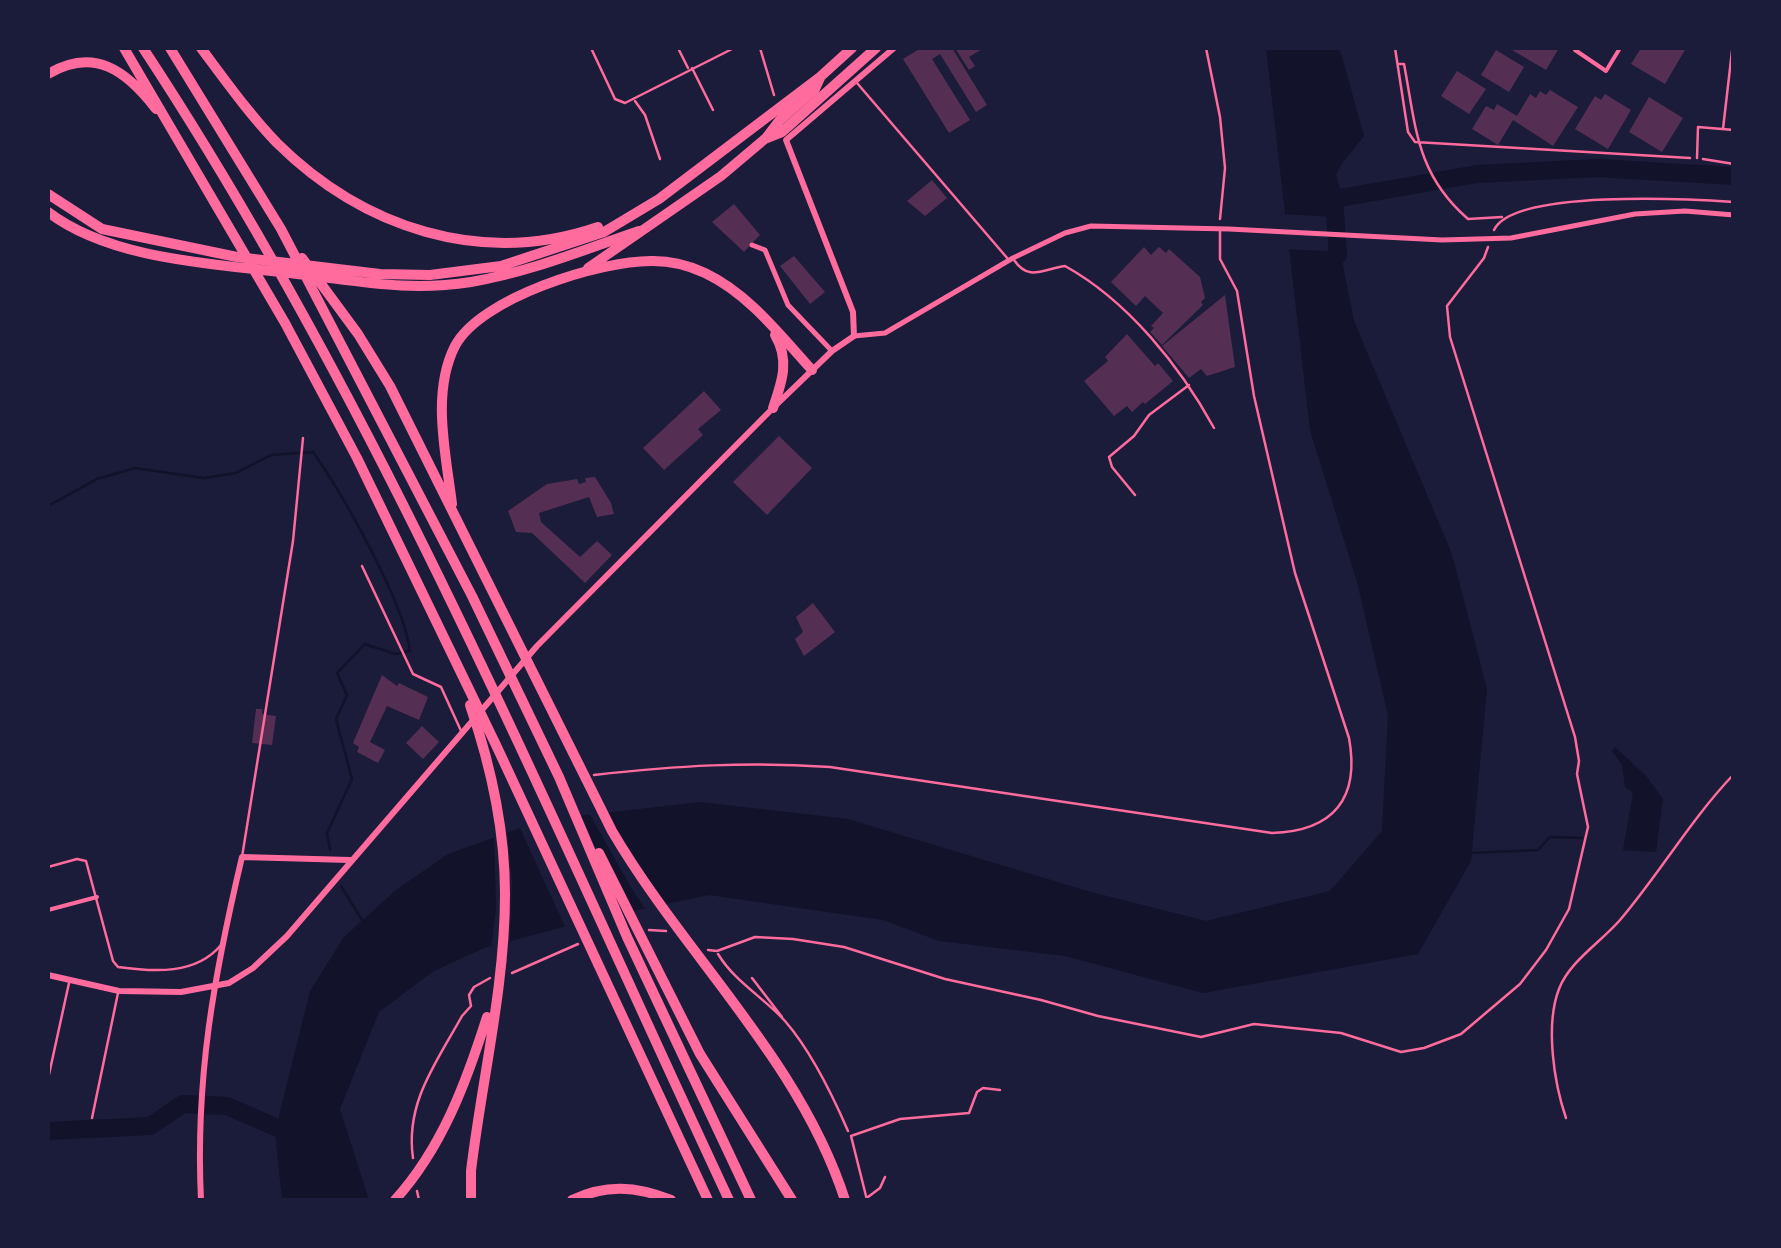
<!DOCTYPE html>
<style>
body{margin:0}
#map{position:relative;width:1781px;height:1248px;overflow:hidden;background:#1b1b3a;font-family:"DejaVu Sans",sans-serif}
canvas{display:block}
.frame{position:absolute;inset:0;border:50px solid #1b1b3a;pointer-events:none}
</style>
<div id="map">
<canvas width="1781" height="1248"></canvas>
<div class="frame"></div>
</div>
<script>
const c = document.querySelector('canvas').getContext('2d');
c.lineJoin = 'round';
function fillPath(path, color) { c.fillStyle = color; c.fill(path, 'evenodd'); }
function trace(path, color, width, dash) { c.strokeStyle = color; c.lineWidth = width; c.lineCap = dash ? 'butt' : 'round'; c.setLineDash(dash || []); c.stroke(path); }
const water = new Path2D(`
 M1266,48H1338L1341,53L1364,136L1341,165L1328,191L1354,321L1452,554L1487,689L1471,861L1418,954L1203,993L1065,956L939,941L883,920L709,895L590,920L484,948L432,972L379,1012L340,1109L369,1200H282L275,1132L310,991L344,937L396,890L448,854L543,820L700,802L848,819L1091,892L1206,921L1330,891L1382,831L1388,715L1357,582L1310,430Z
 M1615,747L1647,777L1663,799L1656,852L1623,850L1633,793L1625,787L1622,765L1612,751Z`);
const pier = new Path2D(`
 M1280,214L1338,217L1345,252L1284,249Z
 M602,808L664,910L648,913L632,889L587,810Z
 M579,811L628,917L567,931L518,824L542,816Z
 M507,828L512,882L510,946L491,951L496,907L494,833Z`);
const stream = new Path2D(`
 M48,506L97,479L135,468L204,478L236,473L271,455L313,452C342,493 404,602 410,651L395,654L365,644L337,673L347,695L336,719L352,779L327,833L330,850
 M1469,853L1538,850L1550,837L1582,838
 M341,886L364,923`);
const river = new Path2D(`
 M1323,163L1334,199L1338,255
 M1334,199L1477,174L1597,168L1734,176
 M48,1131L150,1126L183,1104L227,1106L294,1135`);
const building = new Path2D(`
 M921,48H952L987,105L976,112L940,54L932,59L970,120L949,133L903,59Z
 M955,48H984L969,57L975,66L969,70Z
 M1513,48H1559L1546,70L1512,50Z
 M1641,48H1686L1665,84L1631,64Z
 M1496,50L1524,67L1509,92L1481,75Z
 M1457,71L1486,89L1469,114L1441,96Z
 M1550,90L1578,107L1553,146L1513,120L1498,145L1472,129L1486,106L1494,110L1497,104L1517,116L1530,94L1536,98L1540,91L1546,95Z
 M1605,94L1631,110L1608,149L1575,129L1595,96L1601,100Z
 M1649,97L1683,118L1662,152L1629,132Z
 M932,180L947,198L925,216L907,201Z
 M734,204L760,235L744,252L712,222Z
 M1144,247L1151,255L1159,247L1166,253L1169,249L1200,277L1205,298L1201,302L1203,305L1162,345L1150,332L1154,328L1151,326L1163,313L1145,296L1136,306L1111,282Z
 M794,256L825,292L810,304L780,266Z
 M1225,295L1235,367L1207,376L1201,369L1189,378L1162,346Z
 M1127,334L1155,366L1158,363L1173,381L1145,404L1143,402L1132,412L1127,406L1114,416L1084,381L1108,361L1105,357Z
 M704,391L721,410L698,429L703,435L664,470L643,448Z
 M779,436L812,468L767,515L733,482Z
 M595,477L611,503L614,514L597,517L589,497L539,513L541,522L580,557L597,541L612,555L585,583L532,533L516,532L508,511L547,484L577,479L579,484L586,482L585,478Z
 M813,603L835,632L804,656L795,639L803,632L796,617Z
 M382,675L397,686L399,683L428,697L419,720L387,706L370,742L385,750L378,763L357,752L359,747L353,743Z
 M256,709H262V714L276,716L272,745L252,743Z
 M422,726L439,742L423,759L406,743Z`);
const path = new Path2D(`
 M1206,48L1220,117L1225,168L1220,219
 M1395,48L1408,132L1415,142L1690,158
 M1399,64H1404C1416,127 1416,174 1468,219L1502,217
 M1703,159L1734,164
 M1494,230C1513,189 1691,199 1734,202
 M649,930L666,931
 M708,950L717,951L755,937L793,939L844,947L945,979L1041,1000L1098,1016L1201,1037L1254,1024L1341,1033L1401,1052L1424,1048L1461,1034L1520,984L1546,950L1569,909L1588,827L1577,774L1579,761L1575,737L1450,337L1447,306L1484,258L1488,247
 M718,954C735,982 763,997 785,1021C811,1051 832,1094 848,1131
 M512,973L578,944
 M752,978L782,1017
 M413,1158C405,1103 436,1063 462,1016L471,1006L469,995L474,987L490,978
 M417,1191L419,1200`);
const service = new Path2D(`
 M591,48L615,99L625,103L734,48
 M678,48L688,68
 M760,48L774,95
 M692,68L713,110
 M857,83L1008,259
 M635,101L645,115L660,159
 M1723,129L1732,51
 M1697,158L1698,127L1734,130
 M1014,260C1029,282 1043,269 1065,266C1128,301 1180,366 1214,428
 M1135,495L1112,467L1109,457L1134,436L1149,415L1189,385
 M362,566L413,674L441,687L462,733
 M594,775C674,766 750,761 830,767L1272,833C1334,831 1360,798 1349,738L1295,573L1254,396L1237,291L1220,259V230
 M242,857L293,541L303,438
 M48,867L77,859L86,861L113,961L118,967C154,972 196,975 221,945
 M48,1079L69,983
 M92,1118L118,993
 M1566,1118C1554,1083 1545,1025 1559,989C1569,962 1601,942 1620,920C1660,873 1691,819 1734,774
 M868,1197L880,1188L885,1177
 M867,1200L851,1136L900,1119L969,1113L977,1092L983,1088L1000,1090`);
const pedestrian = new Path2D(`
 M1575,50L1606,71L1620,48
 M48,910L97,897`);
const minor = new Path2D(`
 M752,245L765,250L788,305L832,351
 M854,336L885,333L1013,258L1065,233L1091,226L1229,229L1442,240L1511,238L1635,214L1685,211L1734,215`);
const tertiary = new Path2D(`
 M48,975L119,991L181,992L229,983L253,968L287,936L537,646L773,408L832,351L854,336L853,312L786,140L894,48
 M201,1200C195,1079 214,975 242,857L350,860`);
const motorway = new Path2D(`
 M124,48L285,323L357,458L496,745L708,1200
 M143,48C380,408 547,811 729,1200
 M170,48L281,229L472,596L559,777L627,937L751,1200
 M201,48C225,80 249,114 277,143C363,228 481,267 598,227
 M48,74C94,47 126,70 156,109
 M767,138L782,132L876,48
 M48,194L102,229L237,257L380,274L430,275L501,266L604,232L659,199L820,77L852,48
 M48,212C112,261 219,264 297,274C360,281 407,292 471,282C530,272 583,250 639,231
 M302,258L358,334L390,386L612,831C685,956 800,1060 845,1200
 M588,268L721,176L766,138L779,121L815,89L820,78
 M773,408C782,382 790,360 775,335
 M452,504C446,454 431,393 455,346C480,298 601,260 653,261C672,261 688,265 705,273C749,294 780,335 812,370
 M470,705C491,766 505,830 505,894C505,987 482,1079 471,1171V1200
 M599,853L700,1054L792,1200
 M395,1200C442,1148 466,1083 487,1017
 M572,1200C606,1184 636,1186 671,1200`);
fillPath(water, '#12122b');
fillPath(pier, '#1b1b3a');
trace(stream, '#12122b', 2.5);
trace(river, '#12122b', 18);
fillPath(building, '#542f53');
trace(path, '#ff6b9d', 2.5);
trace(service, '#ff6b9d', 2.5);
trace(pedestrian, '#ff6b9d', 4);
trace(minor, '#ff6b9d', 5);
trace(tertiary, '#ff6b9d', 6);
trace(motorway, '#ff6b9d', 10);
</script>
